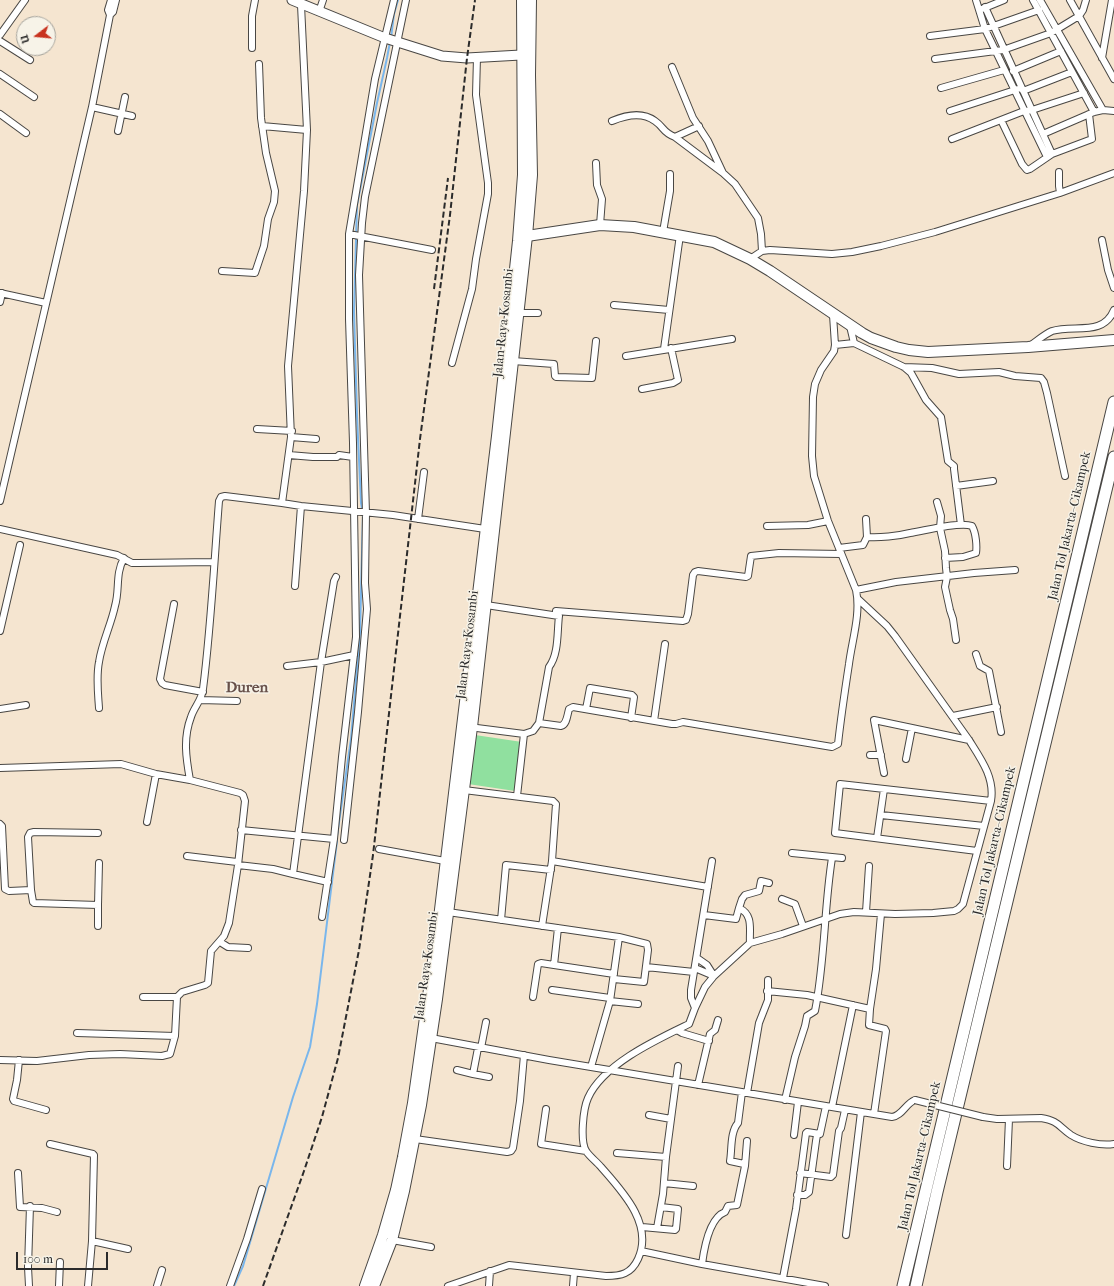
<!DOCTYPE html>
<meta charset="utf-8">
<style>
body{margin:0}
#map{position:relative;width:1114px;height:1286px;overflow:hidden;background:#f5e5d0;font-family:"IM FELL French Canon",serif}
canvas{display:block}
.north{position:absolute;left:16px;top:16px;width:40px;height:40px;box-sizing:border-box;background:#f7f3e8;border:1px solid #a5a39c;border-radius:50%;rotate:254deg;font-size:11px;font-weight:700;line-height:16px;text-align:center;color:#2b2b2b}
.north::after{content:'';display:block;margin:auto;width:14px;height:18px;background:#c8321e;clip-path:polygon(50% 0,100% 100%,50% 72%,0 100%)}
.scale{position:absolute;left:16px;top:1252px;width:92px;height:18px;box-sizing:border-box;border:2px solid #2b2b2b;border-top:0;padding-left:5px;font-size:12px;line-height:14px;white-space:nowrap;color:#2b2b2b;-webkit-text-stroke:3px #f7f3e8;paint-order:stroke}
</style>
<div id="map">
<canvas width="1114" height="1286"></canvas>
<div class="north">U</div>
<div class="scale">100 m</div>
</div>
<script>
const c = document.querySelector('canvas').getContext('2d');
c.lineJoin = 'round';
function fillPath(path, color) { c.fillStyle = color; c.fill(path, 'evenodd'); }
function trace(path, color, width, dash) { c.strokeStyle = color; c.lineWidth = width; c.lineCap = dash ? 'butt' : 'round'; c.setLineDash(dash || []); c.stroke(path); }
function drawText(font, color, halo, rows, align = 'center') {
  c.font = font + ' "IM FELL French Canon",serif'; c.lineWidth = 3; c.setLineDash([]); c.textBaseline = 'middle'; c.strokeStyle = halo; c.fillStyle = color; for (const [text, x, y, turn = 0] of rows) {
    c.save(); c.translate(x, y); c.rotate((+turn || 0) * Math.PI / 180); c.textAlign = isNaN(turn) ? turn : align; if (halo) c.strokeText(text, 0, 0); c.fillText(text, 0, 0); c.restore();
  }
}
const green = new Path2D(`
 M475,735L522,742L515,791L468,784Z`);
const stream = new Path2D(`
 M391,38L394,14L398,0
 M337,836L351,739L360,633L363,513L361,503L357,416L354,312L357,205L377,103L387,58L390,42
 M234,1286L243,1266L293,1097L310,1047L317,1004L337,841`);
const minor = new Path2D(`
 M976,0L985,29L1047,157
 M1033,0L1094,112
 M1040,0L1103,110
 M1070,0L1114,79
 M985,7L1052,154
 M982,9L1004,0
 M319,12L323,0
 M110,15L108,10L111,0
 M0,35L25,0
 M930,36L985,29L1039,10
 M0,41L30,60
 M252,48V16L255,0
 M1102,58L1112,0
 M935,59L1003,50L1051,33L1079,16L1083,10L1086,0
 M672,67L693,118L708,141L723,173L735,184L758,218L761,234L762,251
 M1013,71L1061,51
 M0,74L34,97
 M941,88L1004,70
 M1023,91L1072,72
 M92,107L132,116
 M950,111L1018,89
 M0,114L26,133
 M1001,120L1022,164L1027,170L1030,169L1052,154L1092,139L1089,114
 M612,121C626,115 643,112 655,121C665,128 662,132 675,137L699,126
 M262,126L307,130
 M118,131L125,97
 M1043,134L1094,112L1103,110L1114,111
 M675,137L723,173
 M952,139L1024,111L1032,110L1084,93
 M596,163L597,185L602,199L600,225
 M1059,172V186L1060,193
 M663,232L670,191V174
 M349,234L432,250
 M1102,240L1108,270L1114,288
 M750,259L762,251L770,250L832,254L852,252L881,246L935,232L1060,193L1114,173
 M222,271L255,273L264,246L268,219L274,202L275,191L266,153L261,118L259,64
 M0,293L46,303
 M0,302L2,293
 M614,305L669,310
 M519,313H538
 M850,326L854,343L904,367L911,373L926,400L941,417L948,461L954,466V469L961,525
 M835,345L854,343
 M1031,345C1038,340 1045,334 1052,331C1074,324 1103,337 1114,310
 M664,349L680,235
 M626,356L732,339
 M513,361L554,364L555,376L556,377L592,378L596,341
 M452,363L472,289L476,259L488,194V183L476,95L477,57
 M904,367L932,368L959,374L999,372L1015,376L1041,378L1044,382L1047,393L1065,476
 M642,389L673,383L678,380L671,348
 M257,429L292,431
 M291,437L316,439
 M289,455L313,457H337L339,455L353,457
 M956,486L993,481
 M0,501L92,107L110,15L113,12L116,0
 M937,502L941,516L940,528L945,551L946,568L947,577L945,587L950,610L953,619L956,640
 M282,503L291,437L288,366L304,191L307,130L301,5
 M418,519L424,472
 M767,526L808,525L828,521
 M0,529L117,555L132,563H138L214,562
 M867,537C879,538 898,536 910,533C924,531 960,521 972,526C976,533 977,546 976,553L963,557L945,558
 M839,548L863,545L867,537L866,519
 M295,586L301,506
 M856,590L896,582L974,573L1015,570
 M174,604L160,679L162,683L165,685L203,692
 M486,605L559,616C557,632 559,654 549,667L539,723
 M556,611L683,621L686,620L688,614L693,575L695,572L698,571L746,577L748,576L751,556L779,553L841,554
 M0,631L20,545
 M976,654L980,666L989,671L1001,732
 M287,666L321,662L354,655
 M200,700L237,701
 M99,708C98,693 96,677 99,662C102,642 111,625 115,606C120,589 115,574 124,558
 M0,709L26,705
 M586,709L590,688L632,695L634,697L631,718
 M953,716L997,707
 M654,721L665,644
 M469,727L524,734L533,731L539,723L561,726C567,724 567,716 569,709L573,707L672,724H676L683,722L832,747L838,744C841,717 845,690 849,664C852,640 861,614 856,590L828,521L814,476L812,456L813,397L815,384L821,370L834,351L835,345L833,315
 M870,755H881
 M906,759L912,728
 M0,768L121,764L156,774L190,780L240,793L243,795L245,801L238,865L229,923L224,936L211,951L208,983L205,985L182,992L177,997H143
 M884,773L874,720L969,740
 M190,780C186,758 183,738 191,717C194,707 202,700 203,689C211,627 214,564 219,501L221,497L225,496L282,503L301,506L393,515L485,529
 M464,790L553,801L556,804L552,861L542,926
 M517,796L524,734
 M881,815L984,826
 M147,822L156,774
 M0,824L2,826L5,889L9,891L31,890L33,902L34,903L98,905L99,863
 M241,830L334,839
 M877,838L884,789
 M344,840L358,712L367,609L365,583L366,513L359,275L362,223L365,197L406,0
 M379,849L445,861
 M977,851L835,833L840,784L991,801
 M792,853L842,858
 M187,856L237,862
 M552,861L708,887
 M238,865L273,869L293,874L321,662L334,581L336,577
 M293,874L328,882
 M31,890L28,837L30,833L34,832L98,833
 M782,899L795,904L803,926
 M739,908L742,899L745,895L759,891L761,881L769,883
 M448,912L619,937L647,944L648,950L644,982L614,979
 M866,912L869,866
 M704,915L736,919L739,908C754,915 749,930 750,943
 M322,917L334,839L342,757L356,637L353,443L349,319V234L375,79L394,0
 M501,920L506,865L551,870
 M98,926V905
 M558,928L554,965L614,974
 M220,942L228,947L248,948
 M697,958L707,965L714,976
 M646,967L694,972
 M695,968L714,976
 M552,990L610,998
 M767,991L807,995L870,1009L876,969L881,914
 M533,997L538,964L541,963L554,965
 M610,1001L638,1004
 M695,1008L691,998V990L712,861
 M870,1009L869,1025L885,1029L886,1031L874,1114
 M677,1030L682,1033L709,1041
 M77,1033L175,1036
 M431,1038L549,1060L892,1117C902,1116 906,1103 915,1100
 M478,1048L473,1074L489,1077
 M481,1048L486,1022
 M0,1060L37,1061L89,1055L120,1054L162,1056L170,1054L175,1036L177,997
 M19,1060L17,1080L13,1099L14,1101L46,1110
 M591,1067L610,1001L619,937
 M457,1070L473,1074
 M698,1085L710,1034L715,1030L718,1020
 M742,1092L738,1123C730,1132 732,1150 730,1161L744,1164
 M747,1093L759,1023L768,1000V980
 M785,1100L795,1057L805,1026L807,1016L815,1011C825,961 824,908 832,858
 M832,1107L853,1005
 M546,1109L541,1144L586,1151
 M649,1115L671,1119
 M983,1117L997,1119L1041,1118C1059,1121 1058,1126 1071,1135C1082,1142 1101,1146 1114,1144
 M794,1135L798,1102
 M415,1139L507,1152L511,1151L513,1148L520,1101L524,1055
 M50,1144L93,1154L94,1155L92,1241L88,1286
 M617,1153L666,1157
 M1007,1166L1009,1119
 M18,1173L20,1207L42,1208L57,1212
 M800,1173L831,1177L833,1175L839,1131L841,1128L845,1110
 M664,1183L693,1186
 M797,1195H805L809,1192L816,1141L817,1135L820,1134L826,1106
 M642,1227L675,1230L676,1229L678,1209L661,1207
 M657,1228L663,1194L666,1157L678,1066
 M846,1235L861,1112
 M392,1240L431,1247
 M92,1241L128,1249
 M641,1251L702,1264L825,1286
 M702,1264C704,1249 709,1218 725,1212L728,1206L737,1205L745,1166L747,1141
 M783,1278L796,1209L806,1133L807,1132L820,1134
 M29,1286L28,1267L30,1206
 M59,1286L60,1262
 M157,1286L162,1270
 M230,1286L247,1239L262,1189
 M448,1286L509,1265L606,1276C621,1276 631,1274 638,1259C654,1224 622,1191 601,1167C597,1162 590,1157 586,1151C580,1141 583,1109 588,1098C603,1064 658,1039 689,1024L695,1008L705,987L714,976L750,943L782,934L840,914L854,912L895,914L933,913L954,911L958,909L963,904L991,801C995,778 981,759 969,740L895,636L887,626L858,599
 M489,1286L490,1271
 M573,1286L574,1273`);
const secondary = new Path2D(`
 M292,0L385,38L442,56L467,58L521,55`);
const primary = new Path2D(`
 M527,236L600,225L634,227L714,242L750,259L770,271L862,333L871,338L896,347L909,350L928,352L1028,347L1114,340`);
const trunk = new Path2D(`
 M365,1286L383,1235L396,1190L403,1157L413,1103L439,918L497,436L518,241L523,175L522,0
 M374,1286L392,1240L404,1191L421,1105L437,999L472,727L527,236L532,175L530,75L531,0`);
const motorway = new Path2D(`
 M903,1286L1114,402
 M916,1286L937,1192L1114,457`);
const rail = new Path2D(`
 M434,289L448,178
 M263,1286L304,1171L322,1117L338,1058L359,950L373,855L420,439L450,215L467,58L475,0`);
const minorBridge = new Path2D(`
 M915,1100L983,1117`);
const streetNames = [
 ["Jalan Raya Kosambi",504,323,-84],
 ["Jalan Tol Jakarta–Cikampek",1070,526,-77],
 ["Jalan Raya Kosambi",468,645,-83],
 ["Jalan Tol Jakarta–Cikampek",995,841,-77],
 ["Jalan Raya Kosambi",427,966,-82],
 ["Jalan Tol Jakarta–Cikampek",920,1156,-77]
];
const quarterNames = [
 ["Duren",247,688]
];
fillPath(green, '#90e09f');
trace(stream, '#79b6ec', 2);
trace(minor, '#494744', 8);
trace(secondary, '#494744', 11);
trace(primary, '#494744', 12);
trace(trunk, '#494744', 12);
trace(motorway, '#494744', 13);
trace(minor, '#fff', 6);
trace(secondary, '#fff', 9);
trace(primary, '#fff', 10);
trace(trunk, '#fff', 10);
trace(motorway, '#fff', 11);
trace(rail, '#2b2b2b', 2, [6, 3]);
trace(minorBridge, '#494744', 8, []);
trace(minorBridge, '#fff', 6);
drawText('13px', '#2b2b2b', '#f7f3e8', streetNames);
drawText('bold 15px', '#67504a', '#f7f3e8', quarterNames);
</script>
